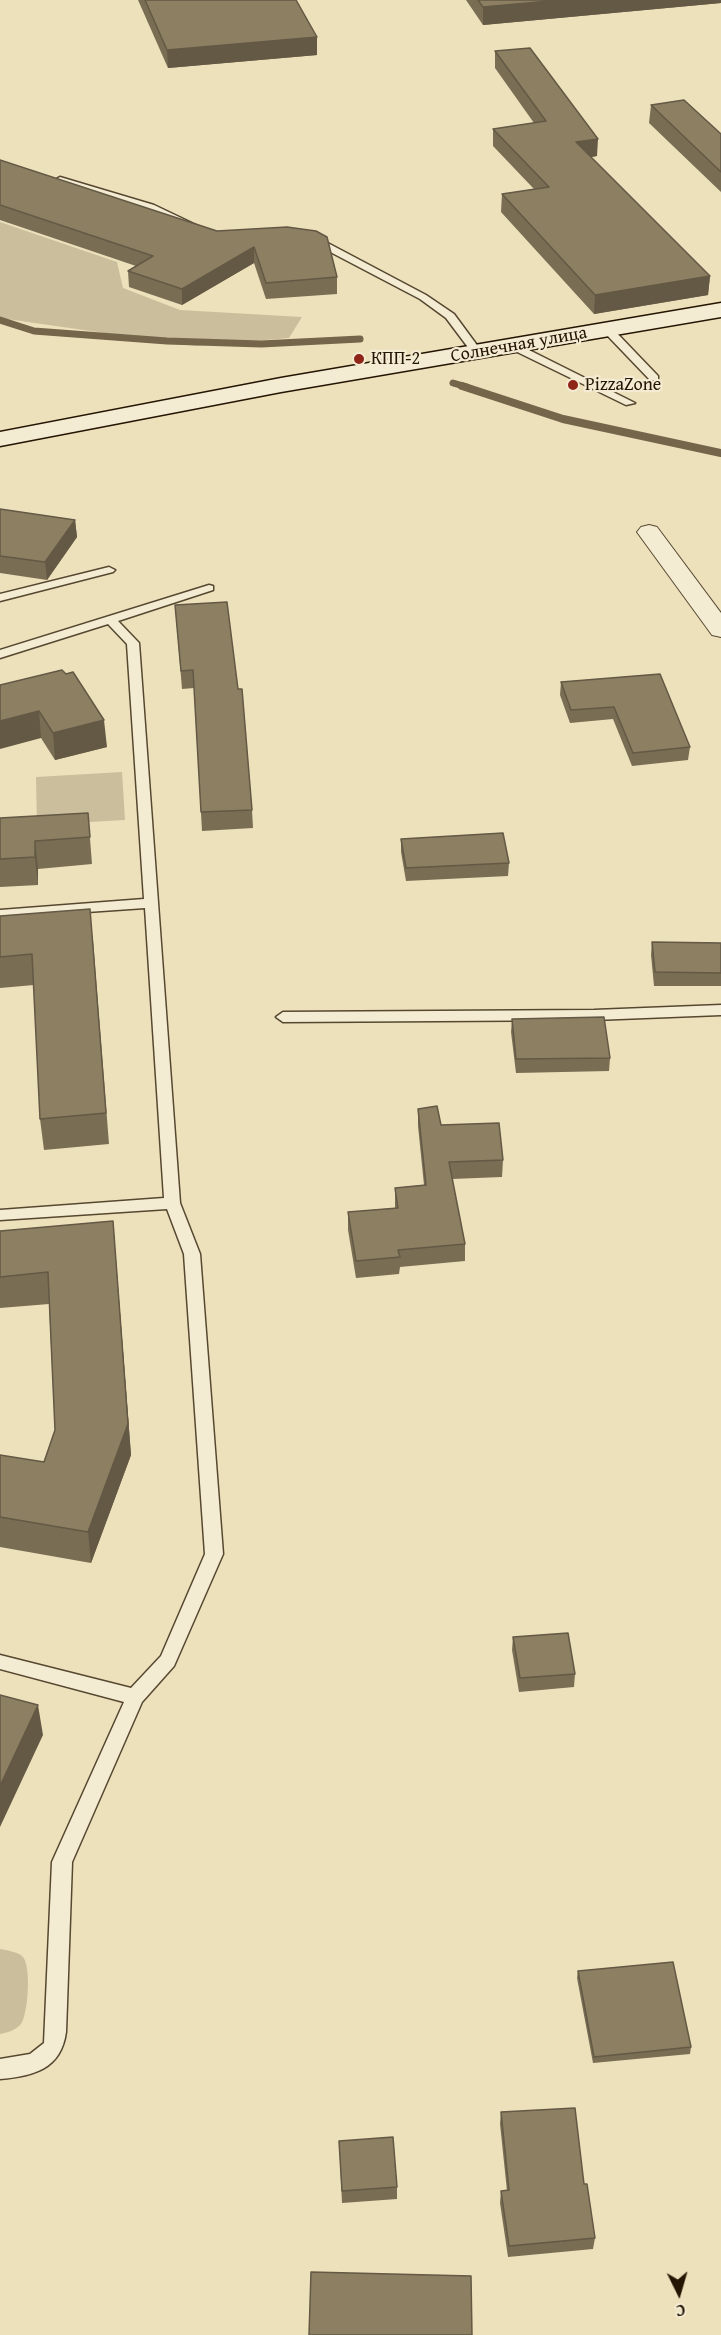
<!DOCTYPE html>
<meta charset="utf-8">
<style>
body{margin:0}
#map{position:relative;width:721px;height:2335px;overflow:hidden;background:#ede1bb;font-family:"Gentium Book Plus",serif}
canvas{display:block}
.north{position:absolute;left:649px;top:2263px;width:60px;height:60px;-webkit-text-stroke:4px #f3ecd3;paint-order:stroke;rotate:175deg;font-size:16px;font-weight:700;line-height:24px;text-align:center;color:#241402}
.north::after{content:'';display:block;margin:auto;width:21px;height:27px;background:#241402;clip-path:polygon(50% 0,100% 100%,50% 72%,0 100%)}
</style>
<div id="map">
<canvas width="721" height="2335"></canvas>
<div class="north">С</div>
</div>
<script>
const c = document.querySelector('canvas').getContext('2d');
c.lineJoin = 'round';
function fillPath(path, color) { c.fillStyle = color; c.fill(path, 'evenodd'); }
function trace(path, color, width, dash) { c.strokeStyle = color; c.lineWidth = width; c.lineCap = dash ? 'butt' : 'round'; c.setLineDash(dash || []); c.stroke(path); }
function drawText(font, color, halo, rows, align = 'center') {
  c.font = font + ' "Gentium Book Plus",serif'; c.lineWidth = 4.5; c.setLineDash([]); c.textBaseline = 'middle'; c.strokeStyle = halo; c.fillStyle = color; for (const [text, x, y, turn = 0] of rows) {
    c.save(); c.translate(x, y); c.rotate((+turn || 0) * Math.PI / 180); c.textAlign = isNaN(turn) ? turn : align; if (halo) c.strokeText(text, 0, 0); c.fillText(text, 0, 0); c.restore();
  }
}
const green = new Path2D(`
 M0,222L117,262L123,288L180,310L302,317L289,338L195,346L0,318Z
 M122,772L125,820L37,825L36,777Z
 M0,1949C6,1950 17,1952 22,1956C32,1964 28,2015 21,2024C16,2030 7,2033 0,2034Z`);
const streamFar1 = new Path2D(`
 M0,320L34,331L167,341L261,344L360,339
 M453,383L467,387`);
const stream = new Path2D(`
 M462,386L563,419L721,453`);
const lane = new Path2D(`
 M60,177L154,205L198,226L190,228L148,209L57,182L55,180Z
 M311,238L322,240L426,295L454,314L482,352L473,354L446,318L420,299L317,245L308,243V239Z
 M604,328H612L658,376V380H650L604,332Z
 M509,344H517L635,403L626,405L509,348Z
 M109,567L115,570L113,572L0,601V594Z
 M209,585L213,586V590L118,621L139,643L180,1203L200,1254L223,1554L174,1666L142,1702L72,1862L66,2032C61,2069 34,2076 0,2079V2059L30,2054L44,2043L52,1862L124,1702L0,1669V1655L131,1688L161,1656L205,1554L184,1254L167,1209L0,1220V1210L164,1198L145,908L0,918V910L144,899L127,644L108,624L0,658V650Z
 M721,1005V1015L594,1020L283,1022L276,1017L283,1012L594,1010Z`);
const street = new Path2D(`
 M649,525L657,527L721,613V637L712,635L637,532L641,527Z`);
const secondary = new Path2D(`
 M721,303V317L281,392L0,446V432L281,378Z`);
const wall = new Path2D(`
 M138,0H296L317,55L168,68Z
 M466,0H721V3L483,25Z
 M495,51L597,156L591,157L710,276L708,295L594,314L501,212L502,194L534,189L493,146V129L534,123L495,68Z
 M651,105L721,134V192L649,123Z
 M0,160L337,277V294L266,299L254,263L182,305L129,287L128,271L136,266L0,220Z
 M0,509L75,520L77,537L47,580L0,573Z
 M175,605L252,810L253,828L202,831L194,688L182,689Z
 M660,674L690,747L688,760L632,766L613,719L570,723L560,695L561,682Z
 M0,685L107,747L55,760L41,738Z
 M88,813L92,864L38,869V885L0,887V818Z
 M401,839L509,863L508,876L406,881L401,852Z
 M0,916L93,940L109,1144L44,1150L40,1119L34,985L0,988Z
 M652,942L721,943V986H654L651,955Z
 M512,1019L610,1058L609,1071L516,1073L511,1032Z
 M418,1109L441,1125L503,1160L502,1177L452,1179L465,1244V1261L400,1267L399,1274L356,1278L348,1230V1212L395,1208V1188L424,1185L418,1126Z
 M113,1221L131,1455L91,1563L0,1547V1455L44,1462L55,1430L49,1304L0,1308V1231Z
 M513,1637L575,1674L574,1687L519,1692L512,1650Z
 M578,1971L691,2047L690,2054L593,2063L577,1978Z
 M501,2112L584,2184L595,2238L593,2249L508,2257L500,2203L501,2191H507L500,2124Z
 M339,2141L397,2187V2199L342,2203Z`);
const shadedWall = new Path2D(`
 M561,0H721V3L483,25V7Z
 M317,37V55L168,68L167,50Z
 M598,139L597,156L574,160L576,142Z
 M254,247V263L182,305V289Z
 M710,276L708,295L594,314L595,295Z
 M75,520L77,537L47,580L45,562Z
 M39,711L41,738L0,749V721Z
 M104,720L107,747L55,760L53,733Z
 M35,841L38,869V885L35,857Z
 M113,1221L131,1455L91,1563L88,1532Z
 M38,1705L43,1735L0,1827V1786Z`);
const building = new Path2D(`
 M145,0H296L317,37L167,50Z
 M478,0H561L483,7Z
 M530,48L598,139L576,142L710,276L595,295L502,194L549,187L493,129L546,121L495,51Z
 M684,100L721,134V172L651,105Z
 M0,160L217,231L287,227L316,231L327,237L337,277L266,283L254,247L182,289L128,271L153,256L0,205Z
 M0,509L75,520L45,562L0,556Z
 M227,602L238,689H242L252,810L201,812L193,670L181,671L175,605Z
 M62,670L66,674L73,672L104,720L53,733L39,711L0,721V685Z
 M660,674L690,747L633,753L614,707L571,710L561,682Z
 M88,813L90,837L35,841V857L0,859V818Z
 M503,833L509,863L406,868L401,839Z
 M90,909L106,1113L40,1119L32,954L0,957V916Z
 M652,942L721,943V973L655,972Z
 M604,1017L610,1058L516,1059L512,1019Z
 M437,1106L441,1125L499,1123L503,1160L449,1162L465,1244L398,1250L400,1257L356,1261L348,1212L398,1208L395,1188L426,1185L418,1109Z
 M113,1221L128,1424L88,1532L0,1517V1455L44,1462L55,1430L48,1272L0,1277V1231Z
 M568,1633L575,1674L520,1678L513,1637Z
 M0,1695L38,1705L0,1786Z
 M673,1962L691,2047L594,2057L578,1971Z
 M575,2108L584,2184H587L595,2238L509,2246L501,2191L509,2190L501,2112Z
 M393,2137L397,2187L342,2191L339,2141Z
 M311,2272L471,2276L472,2335H309Z`);
const markers = [
 [359,359,6,"#8f2418"],
 [573,385,6,"#8f2418"]
];
const farStreetnames = [
 ["Солнечная улица",519,345,-10]
];
const farPoinames = [
 ["КПП-2",371,359],
 ["PizzaZone",585,385]
];
fillPath(green, '#cbbe9c');
trace(streamFar1, '#74654b', 7);
trace(stream, '#74654b', 8);
trace(lane, '#564730', 3);
trace(street, '#564730', 2);
trace(secondary, '#241402', 3);
fillPath(lane, '#f3ecd3');
fillPath(street, '#f3ecd3');
fillPath(secondary, '#f3ecd3');
fillPath(wall, '#796d54');
fillPath(shadedWall, '#635945');
fillPath(building, '#8d7f62');
trace(building, '#635945', 1.5);
for (const [x, y, r, color] of markers) { const dot = new Path2D(); dot.arc(x, y, r, 0, 2 * Math.PI); c.fillStyle = color; c.fill(dot); trace(dot, '#f3ecd3', 2); }
drawText('18px', '#241402', '#f3ecd3', farStreetnames);
drawText('18px', '#241402', '#f3ecd3', farPoinames, 'left');
</script>
